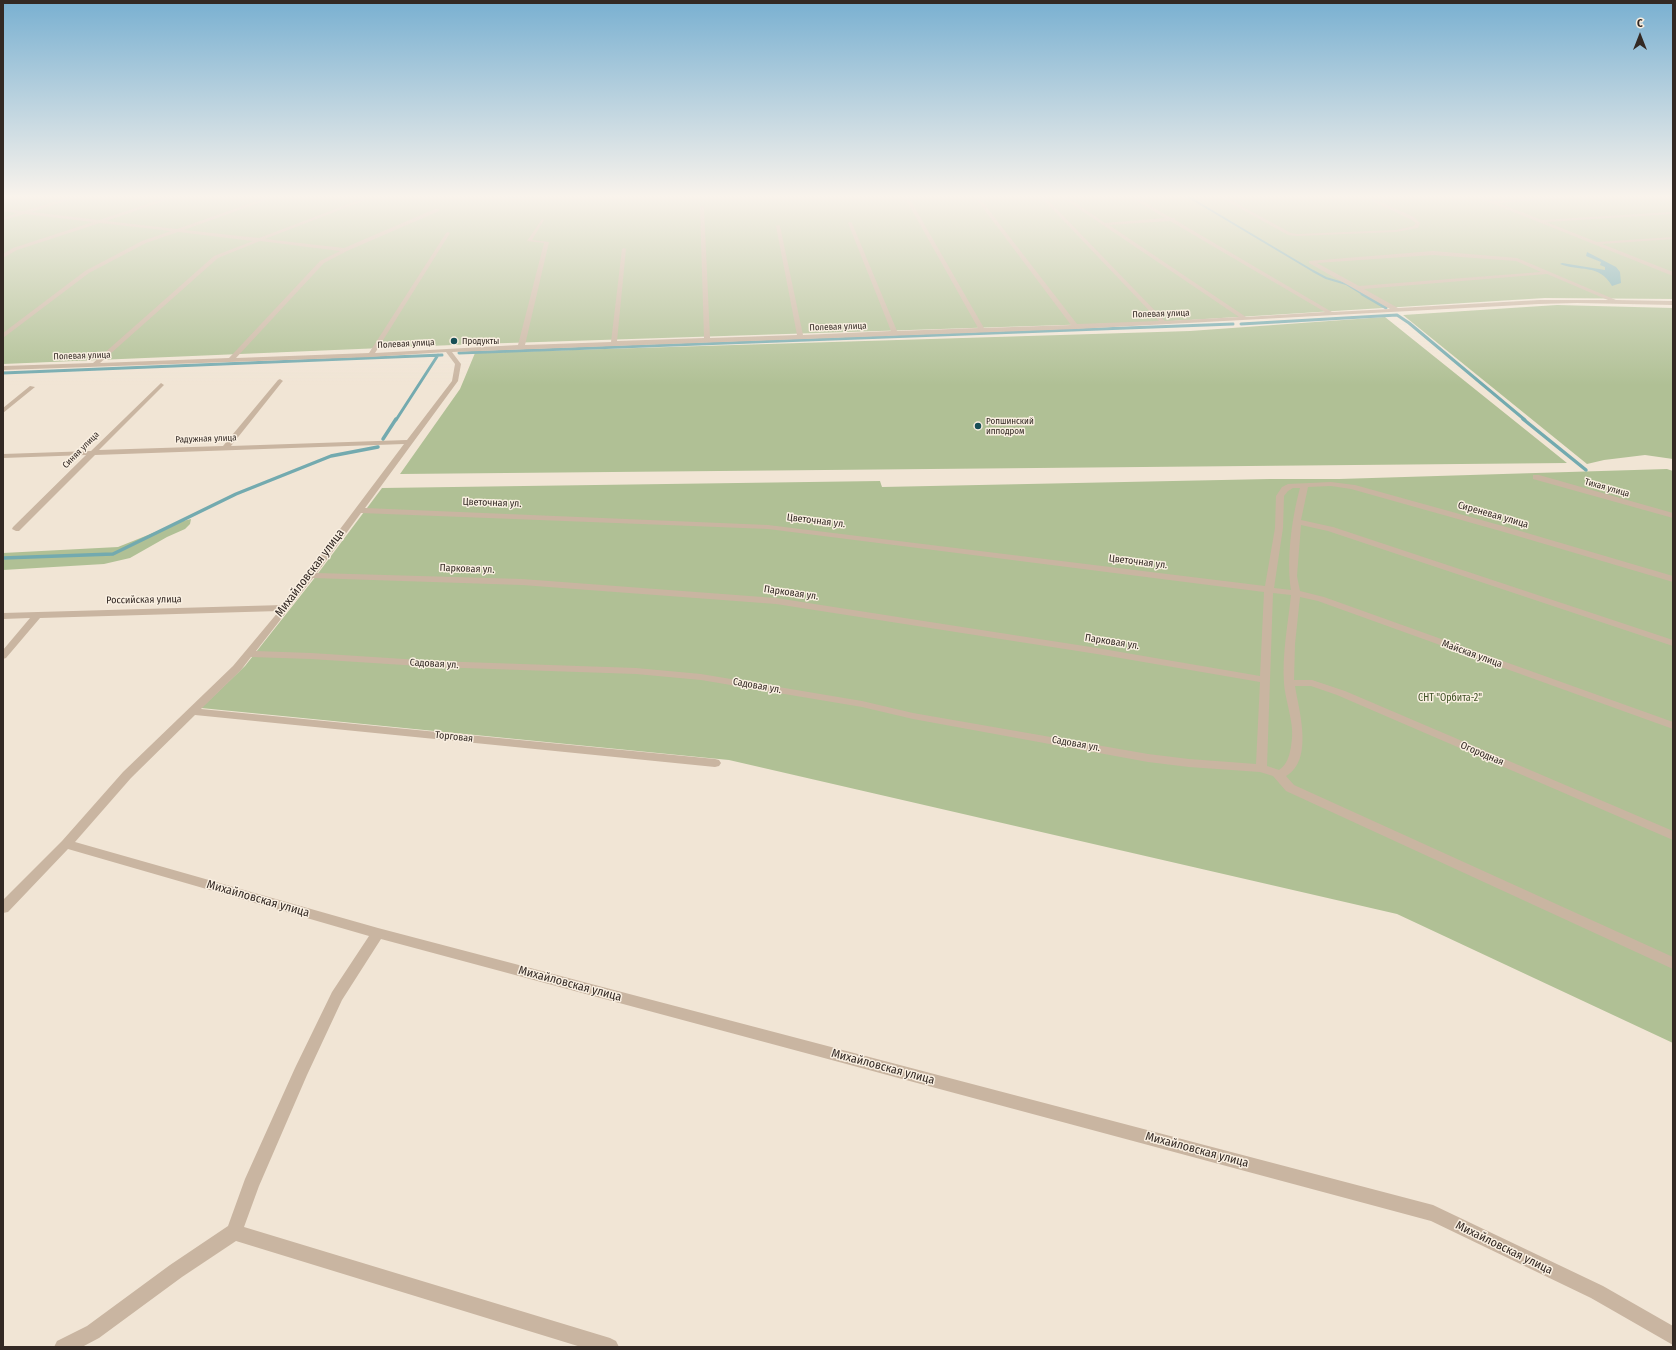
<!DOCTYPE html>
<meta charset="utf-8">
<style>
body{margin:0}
#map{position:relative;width:1676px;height:1350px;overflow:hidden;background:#f1e5d5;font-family:"Fira Sans Condensed",sans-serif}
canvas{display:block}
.frame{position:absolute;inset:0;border:4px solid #332924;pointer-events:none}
.north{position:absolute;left:1620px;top:16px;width:40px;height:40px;-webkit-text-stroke:3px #f9efe1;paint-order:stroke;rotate:0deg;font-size:11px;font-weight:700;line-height:16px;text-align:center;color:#332924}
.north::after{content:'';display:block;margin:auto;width:14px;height:18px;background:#332924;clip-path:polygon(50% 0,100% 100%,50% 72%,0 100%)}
</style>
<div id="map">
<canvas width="1676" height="1350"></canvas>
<div class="frame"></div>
<div class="north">С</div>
</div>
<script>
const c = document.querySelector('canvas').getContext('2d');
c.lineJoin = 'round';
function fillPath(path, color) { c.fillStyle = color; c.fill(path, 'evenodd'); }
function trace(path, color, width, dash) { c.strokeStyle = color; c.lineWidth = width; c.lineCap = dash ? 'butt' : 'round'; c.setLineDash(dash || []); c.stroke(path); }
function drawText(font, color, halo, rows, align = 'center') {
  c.font = font + ' "Fira Sans Condensed",sans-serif'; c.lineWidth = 3; c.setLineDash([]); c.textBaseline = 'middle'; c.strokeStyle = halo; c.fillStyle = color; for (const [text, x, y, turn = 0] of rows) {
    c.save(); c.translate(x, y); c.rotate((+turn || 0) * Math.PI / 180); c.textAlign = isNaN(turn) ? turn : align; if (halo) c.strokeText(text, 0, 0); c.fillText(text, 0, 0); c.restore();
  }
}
const green = new Path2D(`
 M3,196H1673V299L1545,298L1157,322L477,344L3,364Z
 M1557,305L1673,308V459L1645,455L1604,460L1587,464L1403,315Z
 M1385,317L1567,463L400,474L460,389L475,353L1190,331Z
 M1667,469L1673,471V1043L1397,914L729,760L201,708L245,666L313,580L382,488L880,481L882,487L1270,479H1339Z
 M191,519L190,524L185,529L167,537L130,558L104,564L3,570V553L118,547L183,521Z`);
const water = new Path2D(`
 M1587,252L1616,267L1620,272L1621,283L1612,286C1599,263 1579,272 1560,264L1562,263L1605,270V267L1600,265L1601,262L1586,256Z`);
const streamFar2 = new Path2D(`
 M1187,196L1313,271L1326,278L1346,284L1364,295
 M507,197L543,196`);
const streamFar1 = new Path2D(`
 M1362,294L1386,308
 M1241,324L1397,315L1409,323L1525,420
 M459,353L1233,324
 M3,373L442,355
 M396,420L438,355`);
const stream = new Path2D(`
 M1523,419L1586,470
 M383,439L396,419
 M3,558L113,554L236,494L331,456L378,447`);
const minor = new Path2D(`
 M75,196H81L31,212L99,220L172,196H178L106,221L177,229L272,196H277L184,230L259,238L365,198V200L265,239L344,248L435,209H439V211L347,251L324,263L236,358L369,353L446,233L448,232L450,233L375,353L518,345L544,243L527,241L542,219L544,220L532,240L549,242L525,345L611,342L622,249L624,248L626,249L617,341L704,338L700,207L702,206L704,207L710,338L797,335L776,226L778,225L780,226L803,335L891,331L848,223L850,222L852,223L897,331L978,328L904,196H908L984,328L1071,325L974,196H978L1077,324L1159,321L1040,196H1044L1165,321L1239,317L1060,196H1065L1105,223L1165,218L1129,196H1134L1171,218H1175V220L1332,312L1390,309L1309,263V261L1433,251L1517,258L1616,300L1673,301V305L1577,303L1539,304L1076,329L452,352L461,364L458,381L365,508L768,525L1265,586L1275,528L1276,496L1282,487L1288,484L1331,482L1355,485L1510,528L1673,576V582L1504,532L1351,489L1331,486L1308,487L1301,520L1333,527L1673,640V646L1328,531L1301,525L1297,576L1300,591L1324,597L1673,722V729L1318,601L1300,597L1295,644L1294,680H1312L1345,691L1673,831V840L1337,695L1311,686H1295C1299,711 1314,760 1286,776L1294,785L1673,957V969L1286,791L1273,776L1260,772L1189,767L1148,762L913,719L862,707L701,680L636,674L435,667L311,659L251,657L241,670L201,709L715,759L719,760L721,763L719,766L715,767L195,715L131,778L75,842L378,928L1433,1205L1603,1286L1673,1326V1345L1591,1298L1431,1221L381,939L342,1000L307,1075L259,1186L244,1227L610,1338L616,1341L619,1347H581L236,1241L182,1277L99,1338L82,1347H54L57,1341L87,1326L170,1265L228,1226L245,1179L295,1068L332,992L369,936L68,849L8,912L3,913V900L62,841L123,772L233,666L279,611L40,618L6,658L3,659V650L30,618L3,619V613L283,605L404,444L95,455L19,531H16L12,529L13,527L86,455L3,458V454L91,451L161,383L164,385L99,450L223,446L278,380L280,379L283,381L282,382L231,446L407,440L452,381L455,364L446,352L371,357L3,370V366L93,363L214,256L253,241L178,232L146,243L89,273L3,338V333L85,271L142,241L171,231L100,223L17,250L3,258V254L13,248L93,222L25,214L3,220V218L18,213L3,211V209L24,211ZM1170,221L1325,312L1246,317L1109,225ZM260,241L340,251L320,261L229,358L100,363L218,258ZM1433,255L1516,261L1541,272L1359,286L1317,263ZM1547,274L1608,300H1539L1398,308L1364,289ZM1293,488H1300C1292,517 1286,560 1291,590L1274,588L1283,528L1284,496L1288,491ZM361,513L768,529L1264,592L1260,676L1097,648L776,598L522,579L317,573ZM313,578L522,585L776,604L1097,654L1260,682L1256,764L1189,759L1148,754L913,713L862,701L701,674L636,668L435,661L311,653L256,651ZM1273,593L1291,595C1288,624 1282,654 1284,683C1285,699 1294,723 1292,738C1291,749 1289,764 1279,770L1267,766Z
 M1218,196H1223L1291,233L1297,234L1396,230L1414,226L1416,223L1410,219L1362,196H1367L1414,217L1420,223L1418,228L1396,232L1297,236L1288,235Z
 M1474,196C1481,195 1488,201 1495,201C1527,200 1560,193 1592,196L1498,203L1542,220L1673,212V214L1546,222L1597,242L1673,237V239L1602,244L1673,272V276Z
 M30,386L35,387L3,413V408Z
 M1533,475H1539L1673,513V518L1533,479Z`);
const markers = [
 [454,341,4,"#184f56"],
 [978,426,4,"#184f56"]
];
const farStreetnames = [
 ["Полевая улица",1161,314,-2],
 ["Полевая улица",838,327,-2],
 ["Полевая улица",406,344,-3],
 ["Полевая улица",82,356,-2],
 ["Радужная улица",206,439,-2],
 ["Синяя улица",81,450,-45],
 ["Тихая улица",1607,488,16]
];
const farPoinames = [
 ["Продукты",462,341],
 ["Ропшинский",986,421],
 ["ипподром",986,431]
];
const streetNames = [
 ["Цветочная ул.",492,503,2],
 ["Сиреневая улица",1493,515,16],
 ["Цветочная ул.",816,521,7],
 ["Цветочная ул.",1138,562,7],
 ["Парковая ул.",467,569,2],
 ["Парковая ул.",791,593,8],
 ["Российская улица",144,600,-1],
 ["Парковая ул.",1112,642,9],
 ["Майская улица",1472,654,20],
 ["Садовая ул.",434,664,3],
 ["Садовая ул.",757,686,10],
 ["Торговая",454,737,6],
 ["Садовая ул.",1076,744,10],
 ["Огородная",1482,754,23]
];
const parkNames = [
 ["СНТ \"Орбита-2\"",1450,698]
];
const nearStreetnames = [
 ["Михайловская улица",310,573,-53],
 ["Михайловская улица",258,899,16],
 ["Михайловская улица",570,984,15],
 ["Михайловская улица",883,1067,15],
 ["Михайловская улица",1197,1150,15],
 ["Михайловская улица",1504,1248,26]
];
fillPath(green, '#b0c095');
fillPath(water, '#73aaaf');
trace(streamFar2, '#73aaaf', 2);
trace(streamFar1, '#73aaaf', 3);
trace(stream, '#73aaaf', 3.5);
fillPath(minor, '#c9b5a1');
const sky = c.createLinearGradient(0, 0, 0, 385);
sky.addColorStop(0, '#79b0d1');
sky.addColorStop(0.51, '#f9f3ec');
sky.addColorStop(1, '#f9f3ec00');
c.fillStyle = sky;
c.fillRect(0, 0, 1676, 385);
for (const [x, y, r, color] of markers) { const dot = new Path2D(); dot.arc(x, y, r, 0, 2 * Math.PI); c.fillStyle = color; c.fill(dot); trace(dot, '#f9efe1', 1.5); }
drawText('9px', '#332924', '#f9efe1', farStreetnames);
drawText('9px', '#332924', '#f9efe1', farPoinames, 'left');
drawText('10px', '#332924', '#f9efe1', streetNames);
drawText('10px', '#405227', '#f9efe1', parkNames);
drawText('12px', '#332924', '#f9efe1', nearStreetnames);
</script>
